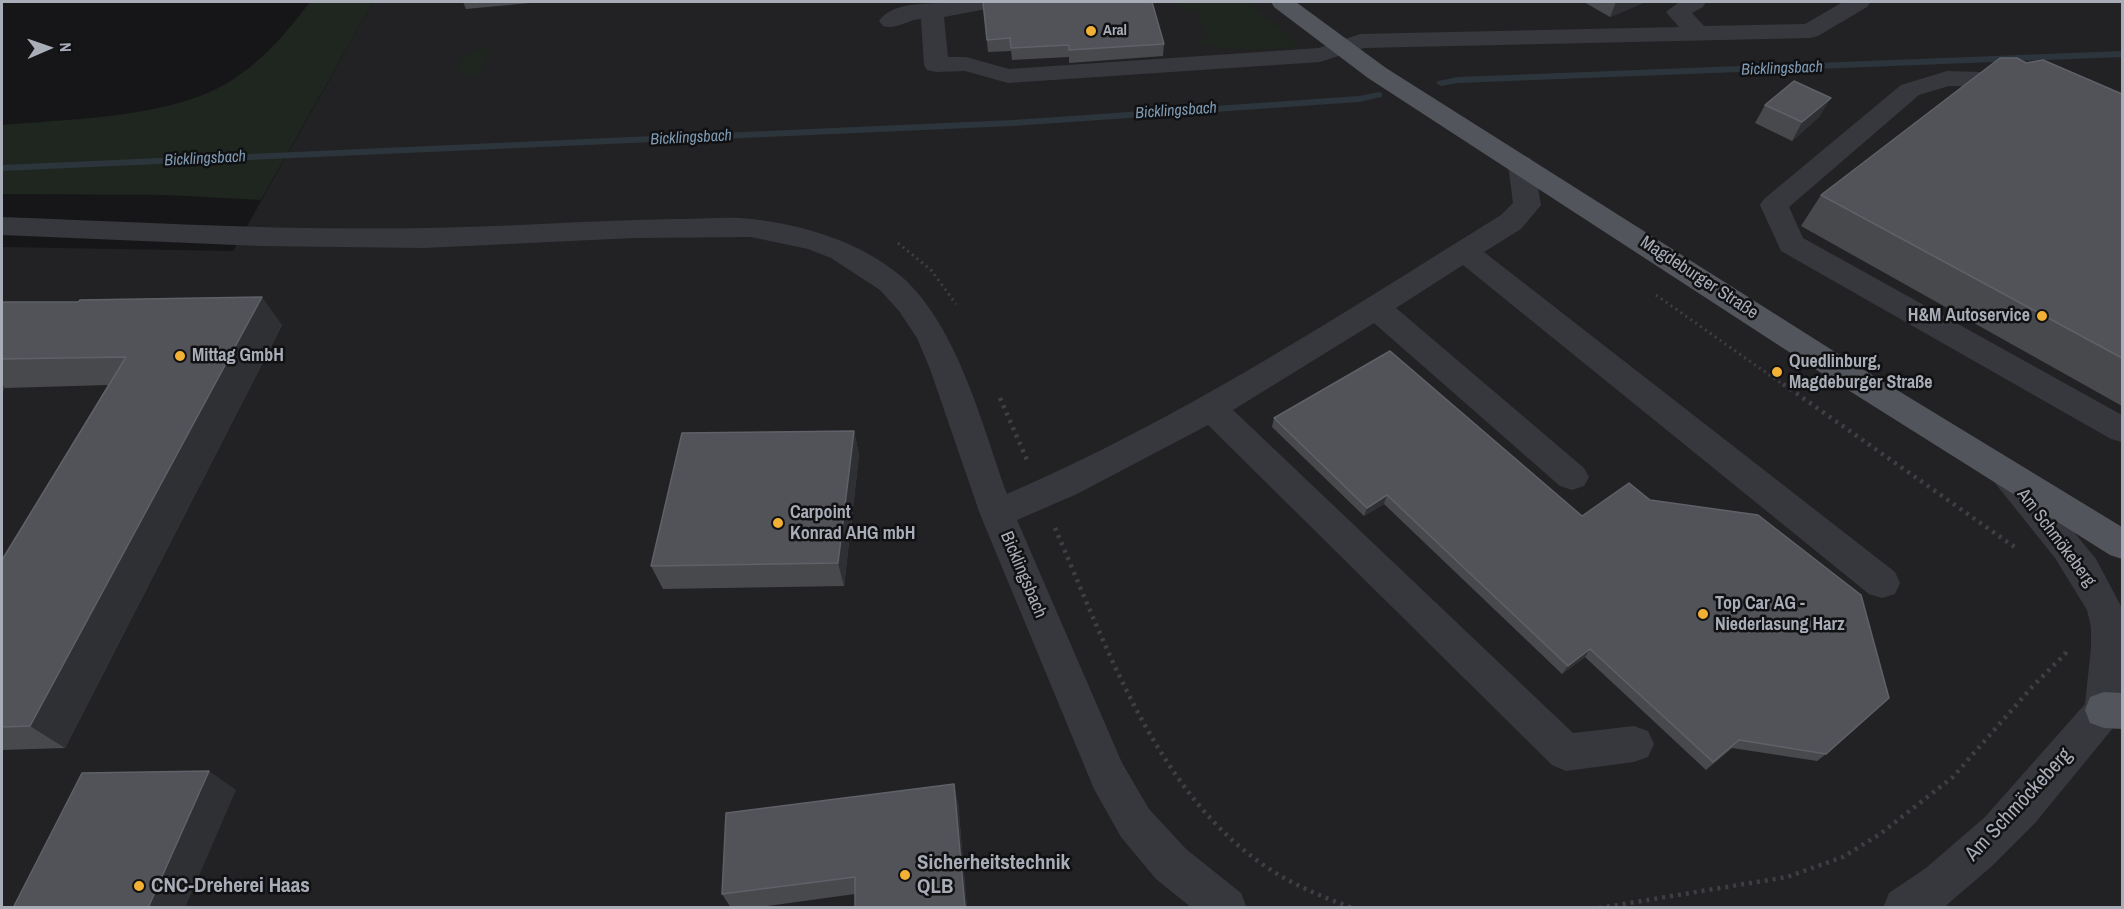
<!DOCTYPE html>
<meta charset="utf-8">
<style>
body{margin:0}
#map{position:relative;width:2124px;height:909px;overflow:hidden;background:#161618;font-family:"Archivo Narrow",sans-serif}
canvas{display:block}
.frame{position:absolute;inset:0;border:3px solid #a8adb8;pointer-events:none}
.north{position:absolute;left:18px;top:18px;width:60px;height:60px;-webkit-text-stroke:4px #111113;paint-order:stroke;rotate:88deg;font-size:16px;font-weight:700;line-height:24px;text-align:center;color:#a8adb8}
.north::after{content:'';display:block;margin:auto;width:21px;height:27px;background:#a8adb8;clip-path:polygon(50% 0,100% 100%,50% 72%,0 100%)}
</style>
<div id="map">
<canvas width="2124" height="909"></canvas>
<div class="frame"></div>
<div class="north">N</div>
</div>
<script>
const c = document.querySelector('canvas').getContext('2d');
c.lineJoin = 'round';
function fillPath(path, color) { c.fillStyle = color; c.fill(path, 'evenodd'); }
function trace(path, color, width, dash) { c.strokeStyle = color; c.lineWidth = width; c.lineCap = dash ? 'butt' : 'round'; c.setLineDash(dash || []); c.stroke(path); }
function drawText(font, color, halo, rows, align = 'center') {
  c.font = font + ' "Archivo Narrow",sans-serif'; c.lineWidth = 5; c.setLineDash([]); c.textBaseline = 'middle'; c.strokeStyle = halo; c.fillStyle = color; for (const [text, x, y, turn = 0] of rows) {
    c.save(); c.translate(x, y); c.rotate((+turn || 0) * Math.PI / 180); c.textAlign = isNaN(turn) ? turn : align; if (halo) c.strokeText(text, 0, 0); c.fillText(text, 0, 0); c.restore();
  }
}
const built = new Path2D(`
 M373,2H2122V907L2,908V247L233,251Z`);
const green = new Path2D(`
 M310,2H373L261,200L167,195L2,194V125C69,119 171,118 229,82C263,61 286,33 310,2Z
 M1177,2H1248L1299,46C1268,51 1223,53 1194,40L1208,37L1196,10L1180,11Z
 M491,48L479,76C469,76 462,76 457,66C464,52 477,49 491,48Z`);
const stream = new Path2D(`
 M2122,51V57L1458,83L1441,86L1436,83L1438,81L1458,77Z
 M1379,92L1382,93V97L1359,102L1013,126L2,171V165L1013,120L1359,96Z`);
const pathFar1 = new Path2D(`
 M898,243L931,270L956,304
 M1656,295L1785,386`);
const path = new Path2D(`
 M1783,384L2016,548
 M1000,398L1027,460
 M1055,528C1105,643 1155,789 1262,864C1290,884 1321,896 1352,908
 M1599,908L1787,877L1843,857L1880,834L1953,777L2032,687L2065,654L2067,649`);
const minor = new Path2D(`
 M952,2H1001L997,7L944,17L948,57H966L1009,69L1319,48L1360,34L1679,27L1666,12L1679,2H1706L1703,7L1692,13L1704,26L1805,24L1843,2H1871L1867,7L1818,36L1810,38L1364,48L1320,62L1008,83L965,71L936,72L927,70L924,65L921,19C906,20 897,30 883,26L879,21C894,0 929,5 952,2Z
 M1947,71L2017,73L2026,75L2029,80L2026,85L2017,87L1949,86L1919,95L1789,207L1803,238L2122,415V442L2111,439L1781,251L1760,205L1764,199L1901,85Z
 M1521,155L1530,158L1534,164L1541,205L1521,229L1484,252L1895,572L1900,583L1895,594L1882,598L1869,594L1463,265L1396,308L1584,468L1589,477L1584,486L1572,490L1560,486L1374,323L1233,410L1573,733L1634,726L1648,731L1654,744L1648,757L1634,762L1566,771L1552,765L1208,425L1077,494L1017,520L1122,763L1149,809L1186,849L1241,893L1247,908H1192L1156,879L1121,837L1094,789L980,514L930,369L917,338L899,311L880,290L831,258L808,249L751,237L634,238L424,248L260,246L2,235V217C143,222 285,231 426,228C510,227 593,220 676,219C701,219 727,216 752,219C804,225 861,242 902,277C958,327 982,425 1007,494C1181,419 1340,315 1501,215L1513,203L1508,164L1512,158Z
 M2007,461L2019,465L2096,559L2122,608V717L2035,823L1991,867L1950,902L1944,908H1883L1889,893L1926,868L1985,817L2085,704L2091,648V627L2087,610L2055,558L1995,483L1990,474L1995,465Z`);
const major = new Path2D(`
 M1271,2H1296L1386,68L1851,362L2122,527V559L2110,555L1829,378L1368,78L1274,7Z
 M2104,692L2122,693V729L2104,728L2090,723L2085,710L2090,697Z`);
const wall = new Path2D(`
 M463,2H541L466,9Z
 M983,2L1164,44L1163,56L1069,63V57L1012,60L1011,51L988,52Z
 M1584,2H1645L1610,17Z
 M2026,63L2122,94V406L1801,226L1821,195Z
 M1765,105L1820,116L1792,141L1755,123Z
 M2,302L282,325L65,748L2,750V560L108,385L5,388L2,393Z
 M1274,418L1826,754L1817,761L1732,748L1706,770L1585,657L1562,674L1384,504L1364,516L1272,427Z
 M854,431L859,455L844,586L663,589L651,566Z
 M958,802L967,908H855V894L753,908H731L722,894Z`);
const shadedWall = new Path2D(`
 M1616,2H1645L1610,17Z
 M1831,98L1820,116L1792,141L1802,122Z
 M262,297L282,325L65,748L30,726Z
 M2,384L5,388L2,393Z
 M854,431L859,455L844,586L838,563Z
 M1387,495L1384,504L1364,516L1367,508Z
 M1590,649L1585,657L1562,674L1568,666Z
 M209,771L236,790L185,908H148Z
 M954,784L958,802L967,908H965Z`);
const building = new Path2D(`
 M983,2H1152L1164,44L1069,50V45L1011,48L1010,38L987,40Z
 M2000,58H2017L2026,63L2043,60L2122,94V358L1821,195Z
 M1794,81L1831,98L1802,122L1765,105Z
 M262,297L30,726L2,727V560L126,357L2,359V302H78L80,300Z
 M1390,351L1582,516L1629,483L1650,500L1758,515L1861,595L1889,698L1826,754L1739,740L1713,762L1590,649L1568,666L1387,495L1367,508L1274,418Z
 M854,431L838,563L651,566L682,433Z
 M209,771L148,908H13L82,773Z
 M954,784L965,908H855V877L722,894L726,813Z`);
const markers = [
 [1091,31,6,"#f2b134"],
 [2042,316,6,"#f2b134"],
 [180,356,6,"#f2b134"],
 [1777,372,6,"#f2b134"],
 [778,523,6,"#f2b134"],
 [1703,614,6,"#f2b134"],
 [905,875,6,"#f2b134"],
 [139,886,6,"#f2b134"]
];
const farPoinames = [
 ["Aral",1103,31]
];
const farWaternames = [
 ["Bicklingsbach",1782,69,-2],
 ["Bicklingsbach",1176,111,-4],
 ["Bicklingsbach",691,138,-3],
 ["Bicklingsbach",205,159,-3]
];
const streetNames = [
 ["Magdeburger Straße",1699,278,33],
 ["Am Schmökeberg",2056,538,53],
 ["Bicklingsbach",1023,575,67]
];
const poiNames = [
 ["H&M Autoservice",2030,316,"right"],
 ["Mittag GmbH",192,356],
 ["Quedlinburg,",1789,362],
 ["Magdeburger Straße",1789,383],
 ["Carpoint",790,513],
 ["Konrad AHG mbH",790,534],
 ["Top Car AG -",1715,604],
 ["Niederlasung Harz",1715,625]
];
const nearStreetnames = [
 ["Am Schmöckeberg",2019,805,-47]
];
const nearPoinames = [
 ["Sicherheitstechnik",917,863],
 ["QLB",917,887],
 ["CNC-Dreherei Haas",151,886]
];
fillPath(built, '#222225');
fillPath(green, '#1e261f');
fillPath(stream, '#2c353c');
trace(pathFar1, '#3d3f44', 3, [2, 4]);
trace(path, '#3d3f44', 4.5, [3, 5]);
fillPath(minor, '#37383d');
fillPath(major, '#53555c');
fillPath(wall, '#47494d');
fillPath(shadedWall, '#2f3033');
fillPath(building, '#525359');
trace(building, '#5f6168', 1.5);
for (const [x, y, r, color] of markers) { const dot = new Path2D(); dot.arc(x, y, r, 0, 2 * Math.PI); c.fillStyle = color; c.fill(dot); trace(dot, '#111113', 2); }
drawText('bold 15px', '#a8adb8', '#111113', farPoinames, 'left');
drawText('italic 16px', '#7f9bb3', '#111113', farWaternames);
drawText('18px', '#a8adb8', '#111113', streetNames);
drawText('bold 18px', '#a8adb8', '#111113', poiNames, 'left');
drawText('21px', '#a8adb8', '#111113', nearStreetnames);
drawText('bold 21px', '#a8adb8', '#111113', nearPoinames, 'left');
</script>
